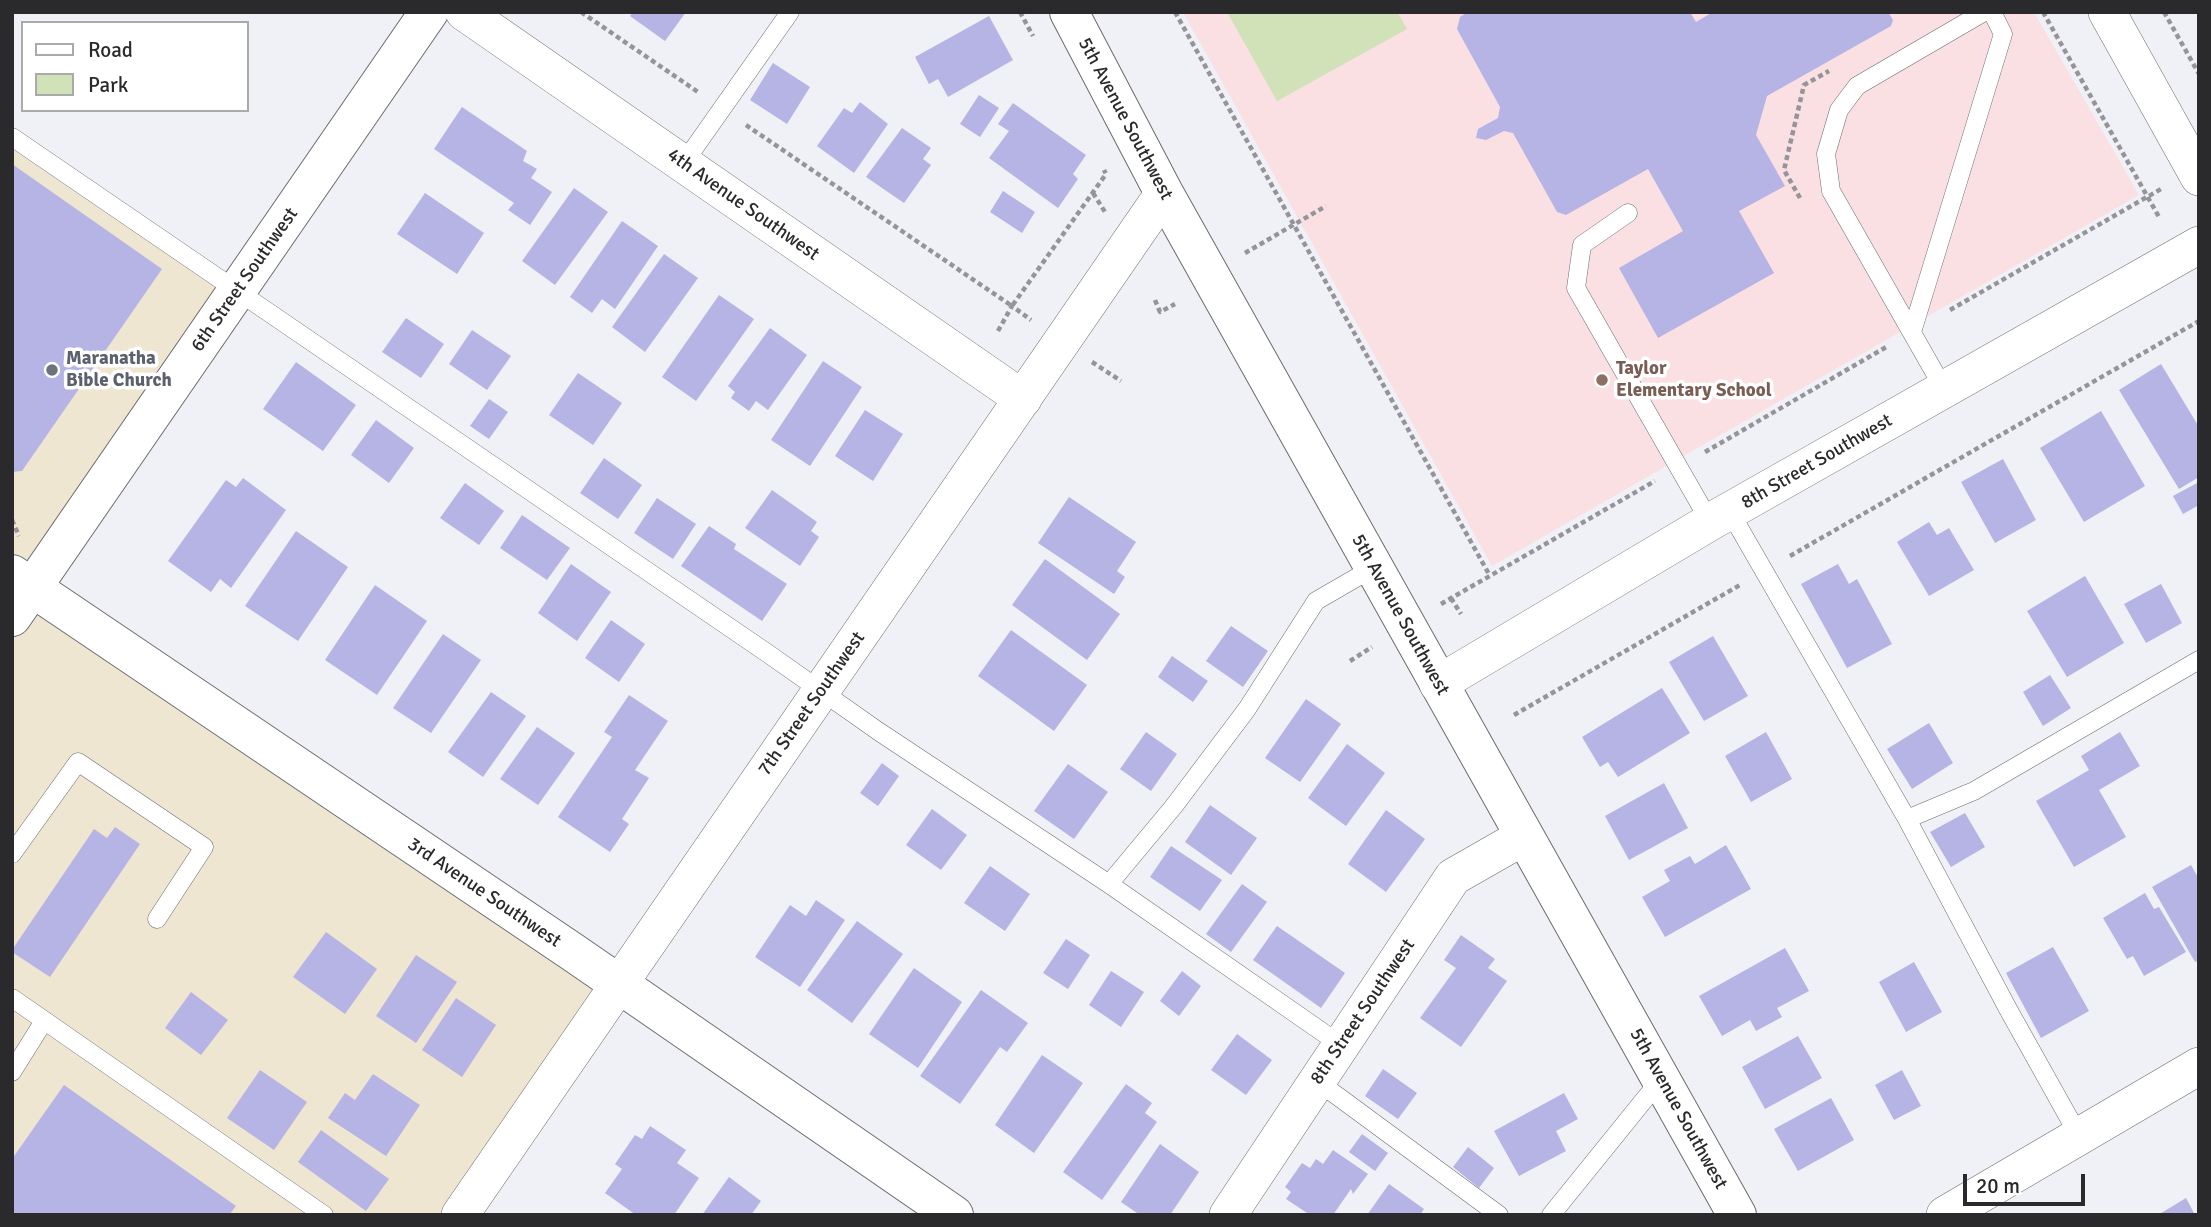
<!DOCTYPE html>
<style>
body{margin:0}
#map{position:relative;width:2211px;height:1227px;overflow:hidden;background:#f0f0f7;font-family:Signika,sans-serif}
canvas{display:block}
.frame{position:absolute;inset:0;border:14px solid #2a2a2c;pointer-events:none}
.legend{position:absolute;left:21px;top:21px;width:228px;height:91px;box-sizing:border-box;background:#fff;border:2px solid #aaaaab;margin:0;padding:9px 12px;list-style:none;font-size:21px;color:#2a2a2c}
.legend li{display:flex;align-items:center;gap:14px;height:35px}
.legend b{width:35px;border:2px solid #aaaaab}
.scale{position:absolute;left:1963px;top:1174px;width:122px;height:32px;box-sizing:border-box;border:4px solid #2a2a2c;border-top:0;padding-left:9px;font-size:21px;line-height:24px;white-space:nowrap;color:#2a2a2c;-webkit-text-stroke:5px #fff;paint-order:stroke}
</style>
<div id="map">
<canvas width="2211" height="1227"></canvas>
<div class="frame"></div>
<ul class="legend">
<li><b style="height:9px;background:#fff"></b>Road</li>
<li><b style="height:19px;background:#d1e1b8"></b>Park</li>
</ul>
<div class="scale">20 m</div>
</div>
<script>
const c = document.querySelector('canvas').getContext('2d');
c.lineJoin = 'round';
function fillPath(path, color) { c.fillStyle = color; c.fill(path, 'evenodd'); }
function trace(path, color, width, dash) { c.strokeStyle = color; c.lineWidth = width; c.lineCap = dash ? 'butt' : 'round'; c.setLineDash(dash || []); c.stroke(path); }
function drawText(font, color, halo, rows, align = 'center') {
  c.font = font + ' Signika,sans-serif'; c.lineWidth = 7; c.setLineDash([]); c.textBaseline = 'middle'; c.strokeStyle = halo; c.fillStyle = color; for (const [text, x, y, turn = 0] of rows) {
    c.save(); c.translate(x, y); c.rotate((+turn || 0) * Math.PI / 180); c.textAlign = isNaN(turn) ? turn : align; if (halo) c.strokeText(text, 0, 0); c.fillText(text, 0, 0); c.restore();
  }
}
const commercial = new Path2D(`
 M12,137L237,291L33,588L619,985L460,1215H12Z`);
const education = new Path2D(`
 M1183,12H2034L2139,195L1492,566Z`);
const green = new Path2D(`
 M1227,12H1397L1407,29L1277,101Z`);
const building = new Path2D(`
 M633,12H686L665,41L630,16Z
 M1468,12H1690L1696,22L1713,12H1888L1893,20L1891,26L1767,96L1756,135L1785,186L1739,211L1774,273L1658,338L1619,268L1683,231L1648,169L1566,215L1557,212L1513,133L1504,131L1486,140L1476,138L1478,129L1498,118L1500,107L1457,29L1460,17Z
 M989,16L1013,60L948,97L938,79L929,84L915,57Z
 M773,63L810,87L787,124L750,100Z
 M979,95L999,108L980,137L960,124Z
 M860,102L888,124L854,173L817,146L844,108L852,113Z
 M1013,103L1086,155L1073,174L1078,179L1058,208L989,158L1009,131L998,124Z
 M462,107L527,151L523,161L537,169L531,178L552,192L530,225L508,210L514,203L434,149Z
 M902,128L931,148L923,159L931,165L904,203L866,177Z
 M12,164L162,269L22,471L12,472Z
 M574,188L608,212L555,285L522,261Z
 M1003,191L1035,212L1022,233L990,212Z
 M425,193L484,233L457,274L397,234Z
 M622,221L658,246L615,309L602,299L592,313L570,297Z
 M664,254L698,278L645,352L612,327Z
 M719,295L754,319L696,401L662,377Z
 M406,318L444,344L421,378L382,352Z
 M770,328L807,355L768,410L756,401L749,411L731,398L735,392L728,386Z
 M472,330L511,356L487,390L449,364Z
 M823,361L862,387L810,466L771,440Z
 M296,362L356,405L323,451L263,409Z
 M2161,364L2199,427V477L2179,489L2119,390Z
 M578,373L622,403L593,445L549,415Z
 M489,399L508,412L489,439L470,426Z
 M865,410L903,434L873,481L835,456Z
 M2101,411L2145,486L2084,522L2040,448Z
 M376,420L414,448L389,483L351,455Z
 M604,458L642,485L618,519L580,493Z
 M2003,459L2036,520L1995,543L1961,482Z
 M243,478L286,510L231,588L220,579L211,592L168,561L226,480L236,487Z
 M2199,482V505L2183,514L2173,496Z
 M465,483L504,511L479,545L440,518Z
 M772,490L817,522L811,531L819,537L800,566L745,528Z
 M1069,497L1136,542L1117,571L1125,577L1114,594L1038,543Z
 M657,498L696,524L673,559L634,533Z
 M522,515L570,548L547,580L500,548Z
 M1929,522L1937,535L1949,528L1974,570L1929,596L1897,542Z
 M709,526L736,544L734,549L787,584L762,621L681,566Z
 M296,531L348,567L298,641L245,606Z
 M1045,559L1120,614L1087,660L1012,605Z
 M571,564L611,592L577,641L538,613Z
 M1838,564L1849,584L1857,579L1892,644L1847,668L1801,584Z
 M2085,576L2124,643L2067,677L2027,611Z
 M2161,584L2182,623L2146,643L2124,604Z
 M375,585L427,621L377,695L325,660Z
 M611,620L645,644L619,682L585,658Z
 M1231,626L1268,651L1243,687L1206,661Z
 M1011,630L1087,685L1054,731L978,676Z
 M443,634L481,660L431,733L393,708Z
 M1713,636L1748,696L1704,721L1669,662Z
 M1172,656L1208,681L1193,702L1158,677Z
 M2050,675L2071,708L2043,726L2023,692Z
 M1662,688L1690,733L1618,777L1608,762L1600,767L1582,737Z
 M491,692L526,716L483,777L448,752Z
 M629,695L668,721L635,770L649,778L622,819L629,824L610,852L558,817L612,737L604,732Z
 M1306,699L1341,724L1300,782L1265,758Z
 M1929,723L1953,763L1912,789L1887,749Z
 M537,727L575,753L538,805L500,779Z
 M1146,732L1177,754L1151,791L1120,769Z
 M1766,732L1792,779L1751,802L1725,756Z
 M2120,732L2140,766L2099,790L2126,837L2074,867L2036,801L2089,770L2081,756Z
 M1347,744L1385,773L1346,826L1308,798Z
 M882,763L899,776L878,806L860,793Z
 M1068,764L1108,792L1074,839L1034,811Z
 M1664,783L1688,828L1629,860L1605,816Z
 M1210,805L1257,838L1231,875L1185,842Z
 M932,809L967,835L941,870L906,845Z
 M1386,810L1425,839L1386,892L1348,864Z
 M1965,813L1985,847L1951,867L1930,832Z
 M115,827L140,844L50,977L12,952V950L94,829L107,838Z
 M1726,845L1751,889L1665,937L1642,897L1670,881L1664,870L1690,856L1695,864Z
 M1171,846L1222,880L1200,911L1150,877Z
 M2191,865L2199,879V960L2195,962L2152,887Z
 M990,866L1030,894L1005,931L964,903Z
 M1242,884L1267,902L1231,952L1206,934Z
 M2145,893L2154,909L2159,907L2186,952L2144,976L2133,956L2127,959L2103,918Z
 M816,900L845,920L800,987L755,957L790,905L806,916Z
 M857,921L903,954L852,1023L807,990Z
 M1277,926L1345,973L1321,1008L1253,960Z
 M326,932L377,969L345,1014L293,977Z
 M1461,935L1495,959L1488,968L1507,981L1461,1047L1420,1018L1456,968L1444,960Z
 M1066,939L1090,955L1068,989L1043,973Z
 M2053,947L2089,1011L2041,1038L2006,973Z
 M1785,948L1809,991L1777,1008L1782,1017L1756,1031L1750,1020L1722,1036L1699,996Z
 M416,955L457,982L416,1043L376,1016Z
 M1914,962L1942,1012L1906,1032L1879,982Z
 M914,968L962,1002L918,1068L869,1034Z
 M1111,971L1144,992L1121,1027L1089,1005Z
 M1182,971L1201,986L1179,1016L1160,1001Z
 M981,990L1028,1023L1007,1052L1000,1047L960,1104L920,1076Z
 M191,992L228,1020L201,1055L165,1028Z
 M456,998L496,1025L462,1077L422,1050Z
 M1237,1034L1272,1060L1246,1095L1211,1070Z
 M1798,1036L1822,1078L1765,1109L1742,1067Z
 M1042,1055L1083,1083L1034,1153L995,1125Z
 M1383,1069L1417,1093L1398,1119L1365,1096Z
 M260,1070L307,1102L274,1150L227,1118Z
 M1902,1070L1921,1106L1894,1120L1875,1085Z
 M373,1074L420,1105L386,1156L328,1118L345,1093L355,1100Z
 M1126,1084L1152,1103L1145,1113L1157,1122L1102,1200L1063,1172Z
 M64,1085L236,1206L229,1215H12V1159Z
 M1564,1093L1578,1119L1556,1131L1566,1151L1519,1176L1494,1131Z
 M1831,1098L1854,1140L1798,1171L1774,1129Z
 M650,1126L686,1150L677,1163L699,1178L674,1215H636L605,1193L622,1169L615,1164L635,1135L642,1139Z
 M321,1130L389,1179L366,1211L298,1162Z
 M1362,1134L1388,1153L1375,1171L1349,1152Z
 M1160,1144L1199,1172L1170,1215H1140L1121,1202Z
 M1468,1147L1494,1168L1479,1188L1453,1167Z
 M1333,1150L1368,1174L1353,1194L1351,1189L1333,1215H1310L1286,1199L1291,1192L1285,1187L1302,1163L1310,1168L1316,1159L1323,1164Z
 M729,1177L761,1201L751,1215H702Z
 M1389,1184L1424,1209L1420,1215H1367Z
 M2186,1198L2195,1215H2158Z`);
const path = new Path2D(`
 M581,12L698,92
 M1020,12L1033,36
 M1175,12L1490,576
 M2043,12L2159,217
 M2164,12L2199,74
 M746,125L1012,306L1106,174L1104,170
 M1093,193L1105,212
 M1800,198L1784,170L1804,85L1829,71
 M1245,253L1326,206
 M1155,300L1160,312L1175,304
 M1950,310L2161,189
 M998,331L1012,306L1031,320
 M1092,362L1121,381
 M1705,452L1888,346
 M12,520L19,536
 M1790,556L2199,321
 M1451,598L1461,614
 M1441,604L1655,481
 M1350,661L1372,647
 M1514,715L1740,585`);
const service = new Path2D(`
 M12,137L770,655L878,731L1109,884L1341,1045
 M683,164L790,12
 M1628,213L1582,245L1576,288L1710,522
 M1912,332L2003,34L1992,12
 M1944,389L1831,191L1826,154L1839,110L1857,86L1984,12
 M1730,512L1907,819L2008,1009L2079,1136
 M1907,819L1974,791L2199,660
 M12,854L78,762L204,847L157,919
 M1109,884L1174,806L1247,709L1316,601L1373,568
 M12,998L324,1215
 M12,1072L44,1021
 M1317,1081L1499,1215
 M1551,1215L1661,1079`);
const minor = new Path2D(`
 M464,12L1023,399
 M2107,12L2199,177
 M1438,684L1710,522L2199,245
 M460,1215L1164,193
 M1228,1215L1453,877L1523,837
 M1945,1215L2199,1066`);
const secondary = new Path2D(`
 M1069,12L1164,193L1737,1215
 M12,574L574,953L954,1215
 M12,617L429,12`);
const markers = [
 [52,370,7,"#6b7280"],
 [1602,380,7,"#8d6e63"]
];
const streetNames = [
 ["5th Avenue Southwest",1125,119,62],
 ["4th Avenue Southwest",743,205,35],
 ["6th Street Southwest",245,280,-55],
 ["8th Street Southwest",1817,462,-30],
 ["5th Avenue Southwest",1400,615,61],
 ["7th Street Southwest",812,704,-55],
 ["3rd Avenue Southwest",484,893,34],
 ["8th Street Southwest",1363,1012,-56],
 ["5th Avenue Southwest",1678,1109,61]
];
const worshipNames = [
 ["Maranatha",66,359],
 ["Bible Church",66,381]
];
const educationNames = [
 ["Taylor",1616,369],
 ["Elementary School",1616,391]
];
fillPath(commercial, '#efe6d1');
fillPath(education, '#fadfe3');
fillPath(green, '#d1e1b8');
fillPath(building, '#b5b4e4');
trace(service, '#6b6b71', 19);
trace(minor, '#6b6b71', 38);
trace(secondary, '#6b6b71', 40);
trace(path, '#949499', 4.5, [5, 3.5]);
trace(service, '#fff', 18);
trace(minor, '#fff', 37);
trace(secondary, '#fff', 38);
for (const [x, y, r, color] of markers) { const dot = new Path2D(); dot.arc(x, y, r, 0, 2 * Math.PI); c.fillStyle = color; c.fill(dot); trace(dot, '#fff', 2.5); }
drawText('19px', '#2a2a2c', '#fff', streetNames);
drawText('bold 19px', '#5b616d', '#fff', worshipNames, 'left');
drawText('bold 19px', '#785e54', '#fff', educationNames, 'left');
</script>
